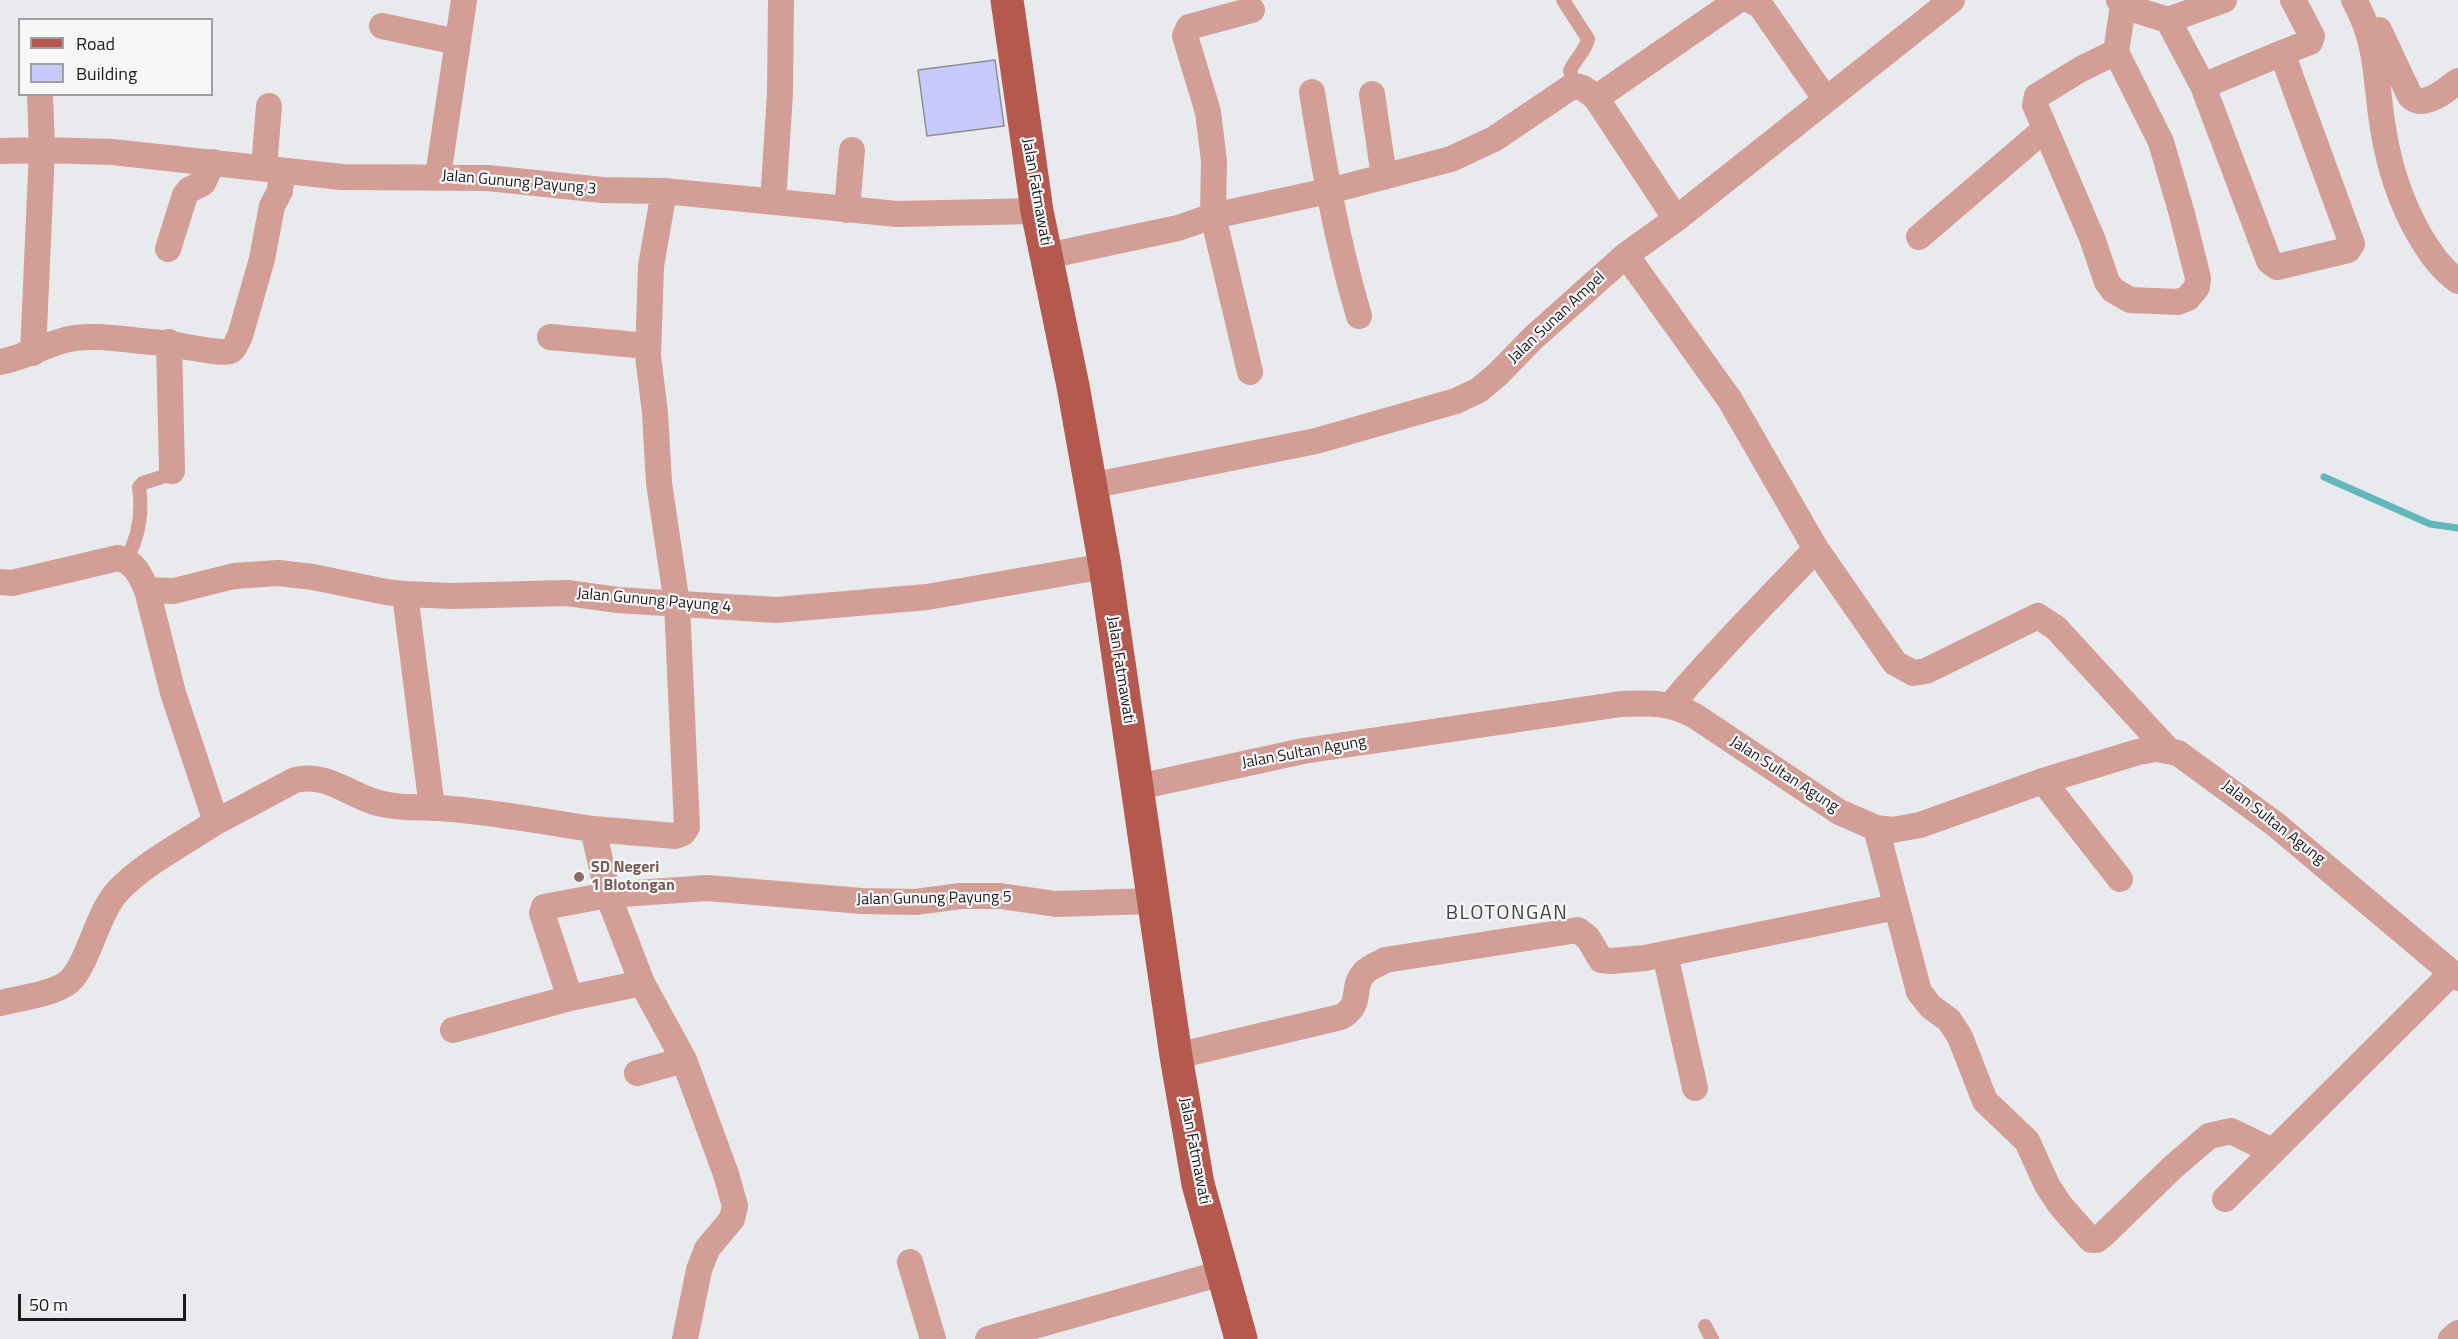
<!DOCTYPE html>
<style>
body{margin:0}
#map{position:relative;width:2458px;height:1339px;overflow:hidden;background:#e9eaed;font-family:"Titillium Web",sans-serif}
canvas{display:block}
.legend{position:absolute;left:18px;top:18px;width:195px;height:78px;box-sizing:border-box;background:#f7f7fa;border:2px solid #9f9fa2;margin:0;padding:8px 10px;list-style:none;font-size:18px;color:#1c1c1d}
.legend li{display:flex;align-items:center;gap:12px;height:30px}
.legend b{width:30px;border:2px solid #9f9fa2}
.scale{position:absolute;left:18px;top:1294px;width:168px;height:27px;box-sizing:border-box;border:3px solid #1c1c1d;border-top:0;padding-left:8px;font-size:18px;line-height:21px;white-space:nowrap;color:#1c1c1d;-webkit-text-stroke:4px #f7f7fa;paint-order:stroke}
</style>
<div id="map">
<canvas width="2458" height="1339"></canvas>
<ul class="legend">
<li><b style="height:8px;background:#b5594f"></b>Road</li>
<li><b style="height:16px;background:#c6cbfb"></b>Building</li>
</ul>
<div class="scale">50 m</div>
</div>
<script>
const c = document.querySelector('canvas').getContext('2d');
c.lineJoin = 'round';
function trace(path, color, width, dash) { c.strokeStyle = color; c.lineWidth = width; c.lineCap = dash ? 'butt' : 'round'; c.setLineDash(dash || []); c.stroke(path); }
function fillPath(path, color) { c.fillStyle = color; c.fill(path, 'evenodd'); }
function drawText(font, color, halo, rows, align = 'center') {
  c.font = font + ' "Titillium Web",sans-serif'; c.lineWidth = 4.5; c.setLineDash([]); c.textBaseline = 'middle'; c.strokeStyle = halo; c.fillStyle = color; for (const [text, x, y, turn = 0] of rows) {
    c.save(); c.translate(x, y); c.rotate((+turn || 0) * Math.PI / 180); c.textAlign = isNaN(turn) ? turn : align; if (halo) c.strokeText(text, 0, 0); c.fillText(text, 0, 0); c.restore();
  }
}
const stream = new Path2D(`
 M2324,477L2430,524L2458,528`);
const building = new Path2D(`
 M995,60L1004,126L927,136L918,70Z`);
const lane = new Path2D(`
 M1563,0L1588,39C1586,51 1574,60 1570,71L1575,86
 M126,560C139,537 143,514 139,487L143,483L168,475L172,471
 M1705,1326L1712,1339`);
const street = new Path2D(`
 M1750,0L1760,5L1826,100
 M2354,0C2379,44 2375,81 2383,128C2389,167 2401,203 2420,236C2431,254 2441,269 2458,281
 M2123,6L2168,20L2224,0
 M2168,20L2203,86L2269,261L2277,267L2348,250L2352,244L2282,53L2310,42L2312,36L2293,0
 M382,26L457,42
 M2379,30L2410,96C2424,110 2446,90 2458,81
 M2116,52L2081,69L2037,96L2035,105L2092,238L2107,282L2113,290L2130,300L2178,302L2188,298L2197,287L2198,278L2182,214L2161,142L2116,52L2123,6L2119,0
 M2203,86L2282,53
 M1312,92C1324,168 1337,242 1359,316
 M1372,94L1384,177
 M1596,98L1676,219
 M0,151L42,150L112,152L342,177L488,178L602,190L664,191L897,214L1037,211
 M264,168L269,106
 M438,176L464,0
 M773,202L780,93L781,0
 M847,210L852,150
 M1919,237L2045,129
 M168,249L185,195L189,190L203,183L213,162
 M1626,255L1730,400L1816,549L1895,663L1913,673L1926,671L2038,616L2056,628L2168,750
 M1047,256L1178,228L1213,216L1337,189L1451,159L1494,139L1571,87C1582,84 1588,92 1596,98L1738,0
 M550,337L648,346
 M169,342L172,471
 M33,353L42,150L40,94
 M0,362C24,358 42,346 65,340C89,333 126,340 152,342C168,342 219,355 230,351C235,349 237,341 240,336L262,259L272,206L280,191L282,171
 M1250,372L1213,216L1214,161L1208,112L1185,36L1189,27L1252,10
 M1090,486L1316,441L1456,401L1479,390L1498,374L1533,338L1626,255L1676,219L1952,0
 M0,582L12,583L118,558C135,562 140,575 147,590L174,591L234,576L278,573L313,577L386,592L405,594L452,596L567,593L618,600L776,610L927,597L1105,566
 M147,590L173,693L216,822L295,780C323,773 343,790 369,800C395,810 423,806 451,809C499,813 546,822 593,829
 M405,594L432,808
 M1671,705C1717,650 1767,601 1816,549
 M2043,781L2120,879
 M1138,787L1303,751L1621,704C1648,703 1670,702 1695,716L1839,812L1876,828L1892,830L1920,825L2043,781L2138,752L2157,749L2178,753L2275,824L2458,978
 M1876,828L1919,992L1931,1007L1949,1020L1960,1037L1985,1101L2027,1141L2047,1185L2060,1205L2091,1240H2097L2104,1234L2172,1168L2209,1136L2231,1131L2272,1151
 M1665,954L1695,1088
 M642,983L570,998L542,913L544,907L608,895L707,888L862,901L915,902L961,896H1000L1056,904L1153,901
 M0,1003C21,998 48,995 66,984C87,970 96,915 117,892C143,864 184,843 216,822
 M453,1030L570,998
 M1176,1056L1341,1017C1364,1004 1350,988 1364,973C1369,967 1379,964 1385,960L1578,930L1588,938L1601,960L1611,961L1645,958L1896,907
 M684,1060L726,1174L735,1206L732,1219L707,1249L699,1270L685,1339
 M637,1073L684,1060L642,983L608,895L593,829L675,836L683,833L687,827L677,604L659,483L655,413L648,356L651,266L664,191
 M2225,1199L2452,973
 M910,1262L933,1339
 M988,1339L1222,1273
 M2451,1339L2458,1333`);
const primary = new Path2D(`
 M1007,0L1037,211L1073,386L1105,566L1176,1056L1198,1184L1241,1339`);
const markers = [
 [579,877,6,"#8d6e63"]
];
const streetNames = [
 ["Jalan Gunung Payung 3",519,183,5],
 ["Jalan Fatmawati",1036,192,80],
 ["Jalan Sunan Ampel",1557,318,-43],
 ["Jalan Gunung Payung 4",654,601,5],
 ["Jalan Fatmawati",1120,670,81],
 ["Jalan Sultan Agung",1304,753,-10],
 ["Jalan Sultan Agung",1784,775,33],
 ["Jalan Sultan Agung",2273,823,38],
 ["Jalan Gunung Payung 5",934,899,-1],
 ["Jalan Fatmawati",1194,1151,79]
];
const educationNames = [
 ["SD Negeri",591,868],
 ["1 Blotongan",591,886]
];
const quarterNames = [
 ["BLOTONGAN",1507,914]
];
trace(stream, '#61b7ba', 7);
fillPath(building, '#c6cbfb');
trace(building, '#8e8e91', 1.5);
trace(lane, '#d29e96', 14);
trace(street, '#d29e96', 26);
trace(primary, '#b5594f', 33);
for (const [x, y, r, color] of markers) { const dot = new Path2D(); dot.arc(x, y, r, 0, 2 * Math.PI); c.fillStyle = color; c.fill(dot); trace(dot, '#f7f7fa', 2); }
drawText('16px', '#1c1c1d', '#f7f7fa', streetNames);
drawText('bold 16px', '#785e54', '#f7f7fa', educationNames, 'left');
c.letterSpacing = '1.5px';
drawText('20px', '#404143', '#f7f7fa', quarterNames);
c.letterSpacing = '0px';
</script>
